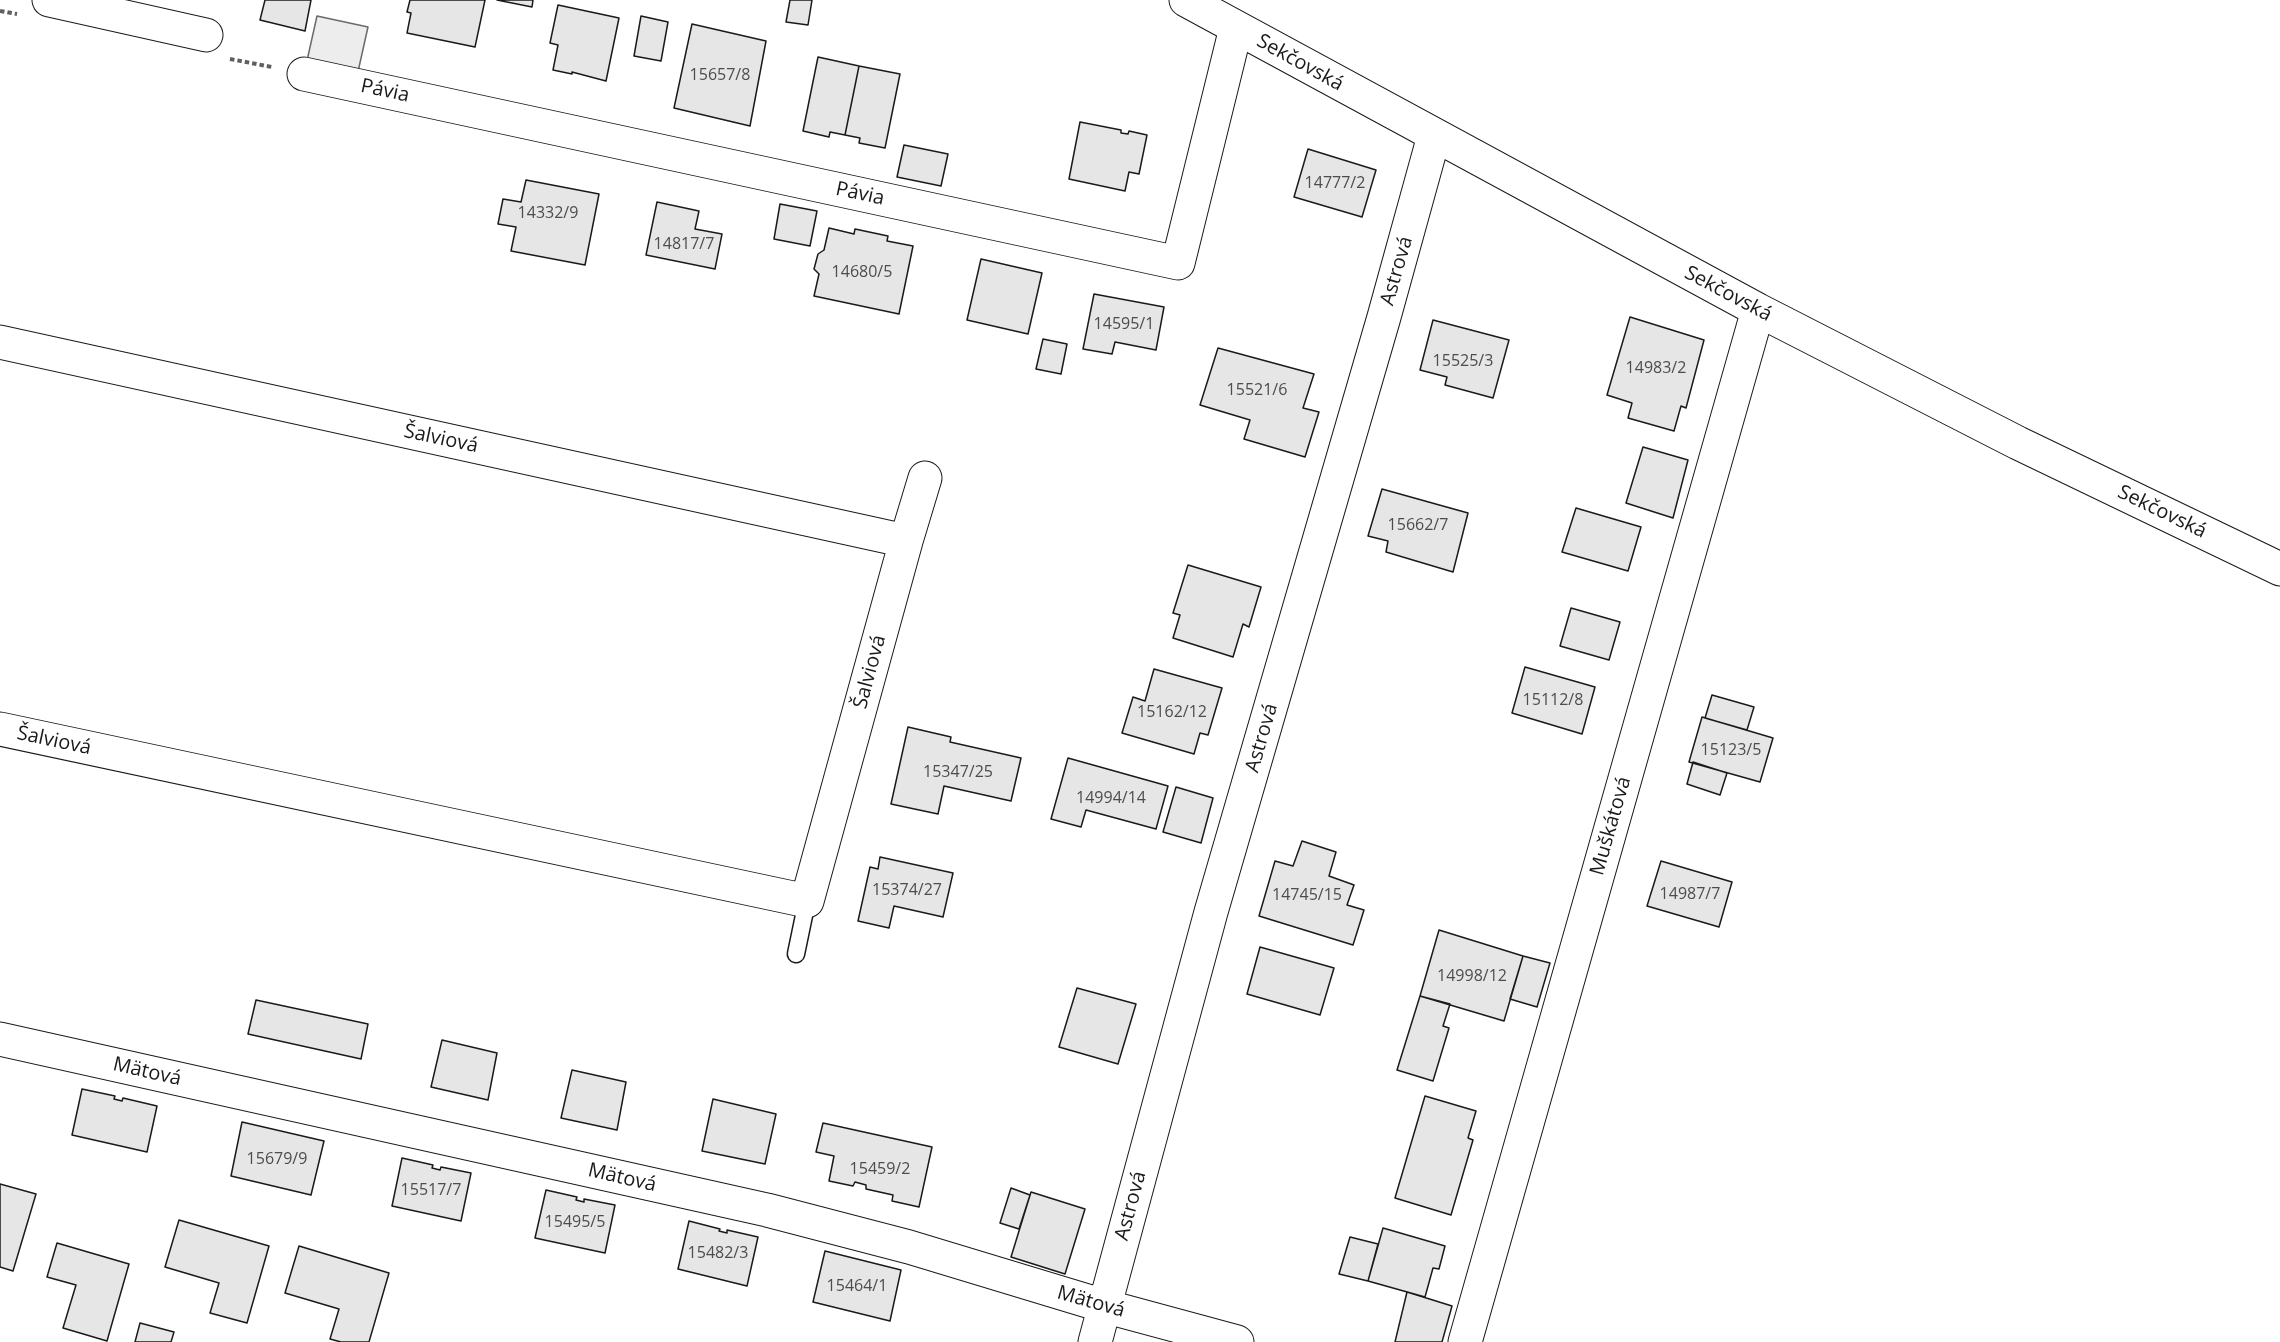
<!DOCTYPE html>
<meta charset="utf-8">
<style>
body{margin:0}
canvas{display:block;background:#fff}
</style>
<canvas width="2280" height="1342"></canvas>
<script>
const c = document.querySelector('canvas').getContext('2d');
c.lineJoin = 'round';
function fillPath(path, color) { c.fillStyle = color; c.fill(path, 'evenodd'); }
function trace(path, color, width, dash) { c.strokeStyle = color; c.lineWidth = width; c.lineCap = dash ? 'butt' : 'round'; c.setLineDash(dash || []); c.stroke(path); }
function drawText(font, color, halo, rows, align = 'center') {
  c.font = font + ' "Open Sans",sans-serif'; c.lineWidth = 4.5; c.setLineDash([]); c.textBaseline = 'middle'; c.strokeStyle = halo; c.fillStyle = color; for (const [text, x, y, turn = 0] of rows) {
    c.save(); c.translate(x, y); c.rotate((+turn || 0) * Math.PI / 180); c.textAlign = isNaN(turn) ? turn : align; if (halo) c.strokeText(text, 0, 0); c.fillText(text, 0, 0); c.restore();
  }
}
const built = new Path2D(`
 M317,16L368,27L355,85L304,74Z`);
const building = new Path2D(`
 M265,0H311L305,31L260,20Z
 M410,0H485L475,47L407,33L411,13L407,12Z
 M497,0H533L532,7Z
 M790,0H812L808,25L786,22Z
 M558,5L619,18L606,81L572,72V74L553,70L558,45L550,43Z
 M641,16L668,22L661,61L634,56Z
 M692,24L766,41L750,126L674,108Z
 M818,57L859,66L845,135L830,132L829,137L803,131Z
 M859,66L900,74L885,148L859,143L860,138L845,135Z
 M1080,122L1121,130V133L1128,134L1129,131L1147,135L1139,174L1129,172L1125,191L1069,179Z
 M904,145L948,154L941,186L897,177Z
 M1308,149L1376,170L1362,217L1294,197Z
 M526,180L599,194L585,265L511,251L516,227L498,224L503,199L521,202Z
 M657,202L699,211L695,229L722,234L715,269L646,255Z
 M780,204L817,211L810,246L774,239Z
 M829,228L854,234L855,229L888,236L887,241L913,246L899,314L814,296L819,274L814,269L818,254L824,250Z
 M981,259L1042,273L1028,334L967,320Z
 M1094,294L1164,307L1156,350L1115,342L1112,354L1083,349Z
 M1630,317L1704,340L1686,408L1681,406L1674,431L1628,418L1632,403L1607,395Z
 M1433,320L1509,340L1493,398L1445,385L1447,377L1420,370Z
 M1043,339L1067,344L1061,374L1036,369Z
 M1218,348L1314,374L1303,408L1319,412L1305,457L1244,439L1250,420L1200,405Z
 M1643,447L1688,460L1673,518L1626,503Z
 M1382,489L1468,513L1453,572L1386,552L1388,541L1368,536Z
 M1576,508L1641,527L1628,571L1562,552Z
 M1188,565L1261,587L1249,627L1243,624L1233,657L1173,638L1180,615L1173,613Z
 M1571,608L1620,622L1609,660L1560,646Z
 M1525,667L1595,687L1582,734L1512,713Z
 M1154,669L1222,688L1208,735L1200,733L1194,754L1122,733L1133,697L1145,701Z
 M1712,695L1754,707L1747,730L1705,718Z
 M1702,717L1773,738L1760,782L1689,762Z
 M908,727L951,737L950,742L1021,758L1011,801L944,786L938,814L891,804Z
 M1068,758L1168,786L1156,829L1086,810L1081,827L1051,819Z
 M1693,762L1727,773L1720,795L1687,784Z
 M1176,787L1213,798L1201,843L1163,832Z
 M1302,841L1336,852L1329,876L1354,885L1347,905L1364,910L1353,945L1259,916L1275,861L1293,866Z
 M880,857L953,873L943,917L894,906L889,928L858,921L870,867L878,869Z
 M1661,861L1732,882L1719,927L1647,906Z
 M1439,930L1523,956L1504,1021L1420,996Z
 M1260,947L1334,968L1320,1015L1247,994Z
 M1523,956L1550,963L1537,1007L1510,999Z
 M1077,988L1136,1004L1118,1064L1059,1047Z
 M1420,996L1450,1004L1443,1026L1449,1028L1433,1081L1397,1070Z
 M256,1000L368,1024L361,1059L248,1034Z
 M442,1040L497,1053L488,1100L431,1087Z
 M572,1070L626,1082L617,1130L561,1118Z
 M82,1089L115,1096L114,1099L122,1101L123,1098L157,1106L147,1152L72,1135Z
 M1425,1096L1476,1111L1468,1138L1473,1140L1451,1215L1395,1198Z
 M713,1099L776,1114L765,1164L702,1151Z
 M242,1122L324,1141L311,1195L231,1176Z
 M823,1123L932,1147L919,1207L892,1201L893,1195L866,1189V1185L855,1182L853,1186L829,1181L834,1156L816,1152Z
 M402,1158L433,1165L432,1168L440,1170L441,1167L471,1173L461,1221L392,1206Z
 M0,1184L36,1194L13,1271L0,1267Z
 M1011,1188L1030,1195L1019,1229L1000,1223Z
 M546,1190L577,1197L576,1200L584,1202V1199L615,1205L605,1253L535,1238Z
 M1031,1192L1085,1209L1065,1274L1011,1257Z
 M179,1220L269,1246L247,1323L210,1313L219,1283L165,1267Z
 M689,1221L720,1229L719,1231L727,1233V1230L758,1237L747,1286L678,1269Z
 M1383,1228L1445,1246L1439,1269L1433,1268L1425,1297L1368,1281Z
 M1350,1237L1378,1244L1368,1281L1339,1274Z
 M57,1243L129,1264L107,1341L63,1328L76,1285L47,1277Z
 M299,1246L389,1273L369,1342H341L330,1339L339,1309L285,1293Z
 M825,1251L901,1270L890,1321L813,1302Z
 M1407,1292L1452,1306L1442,1342H1395Z
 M140,1323L174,1332L171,1342H135Z`);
const path = new Path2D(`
 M0,11L17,14
 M230,59L272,67`);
const service = new Path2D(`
 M796,954L807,901`);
const minor = new Path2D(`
 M49,0L206,35
 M1186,0L1758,310L2018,443L2280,569
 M304,74L1178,263L1236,28
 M0,342L906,541L807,901L0,729
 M906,541L925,478
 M0,1039L767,1210L909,1247L1104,1306L1237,1342
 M1095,1342L1211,912L1384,317L1434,136
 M1465,1342L1758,310`);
const numberNames = [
 ["15657/8",720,75],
 ["14777/2",1335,183],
 ["14332/9",548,213],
 ["14817/7",684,244],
 ["14680/5",862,272],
 ["14595/1",1124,324],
 ["15525/3",1463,361],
 ["14983/2",1656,368],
 ["15521/6",1257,390],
 ["15662/7",1418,525],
 ["15112/8",1553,700],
 ["15162/12",1172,712],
 ["15123/5",1731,750],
 ["15347/25",958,772],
 ["14994/14",1111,798],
 ["15374/27",907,890],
 ["14987/7",1690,894],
 ["14745/15",1307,895],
 ["14998/12",1472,976],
 ["15679/9",277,1159],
 ["15459/2",880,1169],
 ["15517/7",431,1190],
 ["15495/5",575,1222],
 ["15482/3",718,1253],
 ["15464/1",857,1286]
];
const streetNames = [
 ["Sekčovská",1300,63,29],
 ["Pávia",385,91,12],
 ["Pávia",860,194,12],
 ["Astrová",1397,271,-74],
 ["Sekčovská",1728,294,28],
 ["Šalviová",441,439,12],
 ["Sekčovská",2162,512,26],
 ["Šalviová",870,672,-75],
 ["Astrová",1262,738,-74],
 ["Šalviová",54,741,12],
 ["Muškátová",1611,826,-74],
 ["Mätová",147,1072,13],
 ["Mätová",622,1178,13],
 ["Astrová",1131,1206,-75],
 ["Mätová",1091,1302,16]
];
fillPath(built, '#ededed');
trace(built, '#6a6a6a', 1.5);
fillPath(building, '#e6e6e6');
trace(building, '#1a1a1a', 1.5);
trace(service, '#1a1a1a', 19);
trace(minor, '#1a1a1a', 35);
trace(path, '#5f5f5f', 4, [4.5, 3]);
trace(service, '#fff', 16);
trace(minor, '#fff', 33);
drawText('16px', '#4d4d4d', null, numberNames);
drawText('20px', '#1a1a1a', '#fff', streetNames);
</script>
